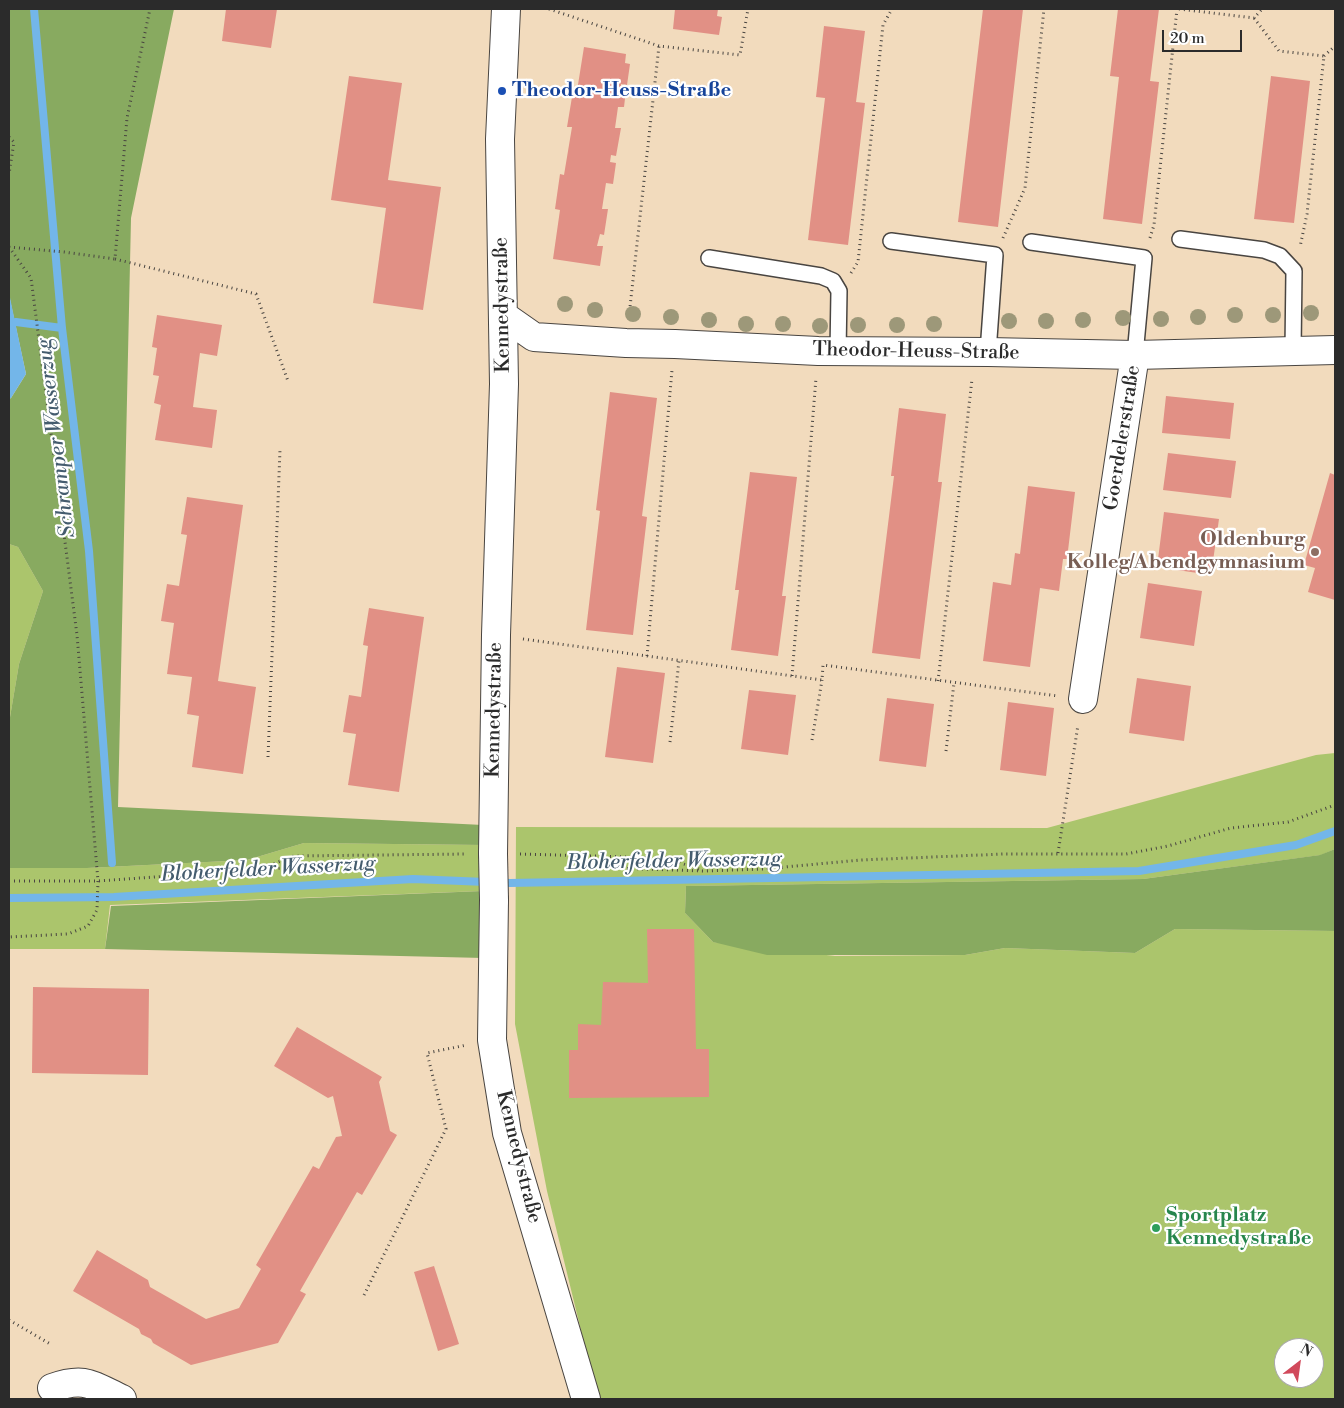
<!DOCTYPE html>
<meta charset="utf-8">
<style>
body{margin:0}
#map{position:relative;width:1344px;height:1408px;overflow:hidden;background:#f2dbbd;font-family:"Libre Bodoni",serif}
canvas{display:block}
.frame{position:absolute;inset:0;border:10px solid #2b2b2b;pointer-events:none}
.north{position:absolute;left:1274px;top:1338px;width:50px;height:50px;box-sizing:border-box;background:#fff;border:1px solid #aaa;border-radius:50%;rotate:30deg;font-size:14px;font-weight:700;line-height:20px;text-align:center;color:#2b2b2b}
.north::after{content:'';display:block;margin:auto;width:18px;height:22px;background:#d1495b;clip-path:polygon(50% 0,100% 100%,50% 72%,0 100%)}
.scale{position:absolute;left:1162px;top:30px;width:80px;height:22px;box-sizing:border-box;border:2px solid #2b2b2b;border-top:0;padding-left:6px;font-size:15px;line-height:18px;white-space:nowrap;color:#2b2b2b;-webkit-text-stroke:4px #fff;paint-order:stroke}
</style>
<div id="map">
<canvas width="1344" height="1408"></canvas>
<div class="frame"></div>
<div class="north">N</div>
<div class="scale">20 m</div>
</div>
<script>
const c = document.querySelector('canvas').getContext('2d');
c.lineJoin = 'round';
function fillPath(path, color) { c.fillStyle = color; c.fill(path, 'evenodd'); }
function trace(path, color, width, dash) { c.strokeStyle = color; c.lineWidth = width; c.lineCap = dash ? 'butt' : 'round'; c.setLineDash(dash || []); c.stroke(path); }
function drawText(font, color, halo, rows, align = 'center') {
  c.font = font + ' "Libre Bodoni",serif'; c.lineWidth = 4.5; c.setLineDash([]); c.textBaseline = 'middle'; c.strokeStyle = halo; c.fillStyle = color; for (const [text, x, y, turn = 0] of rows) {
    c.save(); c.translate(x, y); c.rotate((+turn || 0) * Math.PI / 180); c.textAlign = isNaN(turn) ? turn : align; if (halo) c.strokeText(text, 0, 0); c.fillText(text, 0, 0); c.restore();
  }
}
const green = new Path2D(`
 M9,544L18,547L43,591L19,664L9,723Z
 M1335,753V849L1321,855L1143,879L686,886L685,913L713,942L835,956L965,955L1005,948L1135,953L1175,929L1335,931V1399H601L586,1351L547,1191L515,1024L516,827L1047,828L1316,755ZM1284,1348H1314V1378H1284Z
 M304,843L483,845V891L110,905L105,949H9V868H87L247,860Z`);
const forest = new Path2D(`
 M9,9H174L131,218L118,807L483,825V845L304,843L247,860L87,868H9V723L19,664L43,591L18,547L9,544V399L11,398L26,374L9,295Z
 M1335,849V931L1175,929L1135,953L1005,948L965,955H767L713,942L685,913L686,886L1143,879L1320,855Z
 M483,891L484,958L105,949L111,906Z`);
const water = new Path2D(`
 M9,293L26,374L11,398L9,399Z`);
const stream = new Path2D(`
 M34,9L62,328L89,551L112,863
 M16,322L62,328
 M9,898L114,897L413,879L510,883L1139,871L1296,845L1335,831`);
const building = new Path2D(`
 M226,9H277L271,48L222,41Z
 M675,9H718L717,16L722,17L719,35L673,29Z
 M983,9H1023L998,227L958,222Z
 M1118,9H1159L1150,81L1159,82L1142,224L1103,219L1119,77L1110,76Z
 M824,26L865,31L856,102L865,103L848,245L808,240L825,98L816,97Z
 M584,47L626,54L625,63L630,64L627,85L621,84V89L626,90L624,107H618L615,128H621L616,156L611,155L610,162L616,163L613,184L606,183L602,209H608L604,235L600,234L597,246H603L600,266L553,259L560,210L555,209L560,174L564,175L572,127H567L573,91H577Z
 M349,76L402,83L388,180L441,187L423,310L373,303L386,208L331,200Z
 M1271,76L1310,81L1294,223L1254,219Z
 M157,315L222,325L217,356L200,353L193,407L217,410L212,448L155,440L161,405L154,403L159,376L153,375L157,348L152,347Z
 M610,392L657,398L642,516L647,517L633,635L586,630L600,511L596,510Z
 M1166,396L1234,403L1230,439L1162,433Z
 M899,408L946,414L938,482H942L920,659L872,653L894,476H891Z
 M1168,453L1236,461L1231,498L1163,490Z
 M750,472L797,477L782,596H786L778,656L731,650L739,590H735Z
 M1330,473L1335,475V600L1308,592L1315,568L1304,565Z
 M1028,486L1075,492L1067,559H1063L1059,591L1040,588L1030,667L983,661L993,582L1011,585L1015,553L1020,554Z
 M187,497L243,505L218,681L256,687L243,774L192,767L199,716L187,714L192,677L167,674L174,623L161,621L167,584L179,586L187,535L181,534Z
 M1164,512L1219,519L1211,575L1157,567Z
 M1148,583L1202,591L1194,646L1140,638Z
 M369,608L424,617L399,792L348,785L356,734L343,732L349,695L361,697L368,646L363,645Z
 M617,667L665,673L653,763L605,757Z
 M1137,678L1191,686L1184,741L1129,733Z
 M749,690L796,695L788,755L741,749Z
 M887,698L934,704L926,767L879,761Z
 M1008,702L1054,708L1046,776L1000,770Z
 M647,929H694L696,1049H709V1097L569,1098V1050H578V1024L601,1025L603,982L648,983Z
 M33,987L149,989L148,1075L32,1073Z
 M297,1027L382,1077L379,1082L390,1131L397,1135L362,1195L357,1192L300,1291L306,1294L278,1343L191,1365L153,1343L151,1339L141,1334L139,1329L73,1291L97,1250L148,1280L150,1287L206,1319L239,1308L261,1269L256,1265L313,1166L319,1169L336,1137L342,1136L333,1096L328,1098L274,1066Z
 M434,1266L459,1344L438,1351L414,1272Z`);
const path = new Path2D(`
 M549,9L659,46L740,55L748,9
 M1179,9L1254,18L1262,9
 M1254,18L1279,51L1324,56L1307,214L1300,247
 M1324,56L1335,46
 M9,137L14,142L9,174
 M1003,238L1025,188L1044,9
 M1150,238L1154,225L1177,9
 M9,247L31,278L77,635L98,881L97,910L88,926L68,934L9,937
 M9,247L64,252L115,259L127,118L150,9
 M115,259L256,294L288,381
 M851,273L858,262L883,25L892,9
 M629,316L659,46
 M523,639L822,680L823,665L1058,696
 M647,656L672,370
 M792,676L816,378
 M938,681L972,379
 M812,740L822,680
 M670,742L679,661
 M946,751L954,683
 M268,757L280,450
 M1058,853L1078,725
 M520,854L665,858L699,869
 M582,867L704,871L763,869L861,860L1004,854H1126L1168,846L1231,828L1288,822L1335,805
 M260,869L294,856L466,854
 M9,881H98L311,866
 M364,1295L446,1129L427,1053L467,1045
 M9,1320L52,1345`);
const lane = new Path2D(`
 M1180,239L1264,250L1280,256L1294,271L1293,350
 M891,241L995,255L988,352
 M1031,242L1144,258L1135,355
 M709,258L821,276L833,281L839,291L838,352`);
const street = new Path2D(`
 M504,316L534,337L626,343L675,344L818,351L988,352L1135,355L1335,350
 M1083,699L1135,355
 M493,854L496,635L504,384L500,139L506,9
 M494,900L492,1040L507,1133L586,1399
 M52,1388C85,1376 92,1385 122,1399`);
const streetBridge = new Path2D(`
 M493,854L494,900`);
const trees = [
 [565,304],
 [595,310],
 [1311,313],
 [633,314],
 [1235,315],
 [1273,315],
 [671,317],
 [1198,317],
 [1123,318],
 [1161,319],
 [709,320],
 [1083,320],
 [1009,321],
 [1046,321],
 [746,324],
 [783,324],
 [934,324],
 [858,325],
 [897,325],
 [820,326]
];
const markers = [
 [502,91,5,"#1a4fb4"],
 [1315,552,5,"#8d6e63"],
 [1156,1228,5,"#2e9e5b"]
];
const transitNames = [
 ["Theodor-Heuss-Straße",512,91]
];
const streetNames = [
 ["Kennedystraße",503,305,-91],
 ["Theodor-Heuss-Straße",916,352,1],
 ["Goerdelerstraße",1123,438,-81],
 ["Kennedystraße",495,710,-89],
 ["Kennedystraße",518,1157,76]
];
const educationNames = [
 ["Oldenburg",1305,540],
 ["Kolleg/Abendgymnasium",1305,563]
];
const leisureNames = [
 ["Sportplatz",1166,1216],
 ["Kennedystraße",1166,1239]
];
const waterNames = [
 ["Schramper Wasserzug",57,438,-97],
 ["Bloherfelder Wasserzug",674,862,-1],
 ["Bloherfelder Wasserzug",268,870,-3]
];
fillPath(green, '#abc56c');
fillPath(forest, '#88aa60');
fillPath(water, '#73b6e9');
trace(stream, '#73b6e9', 8);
fillPath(building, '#e19085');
trace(lane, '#494541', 18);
trace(street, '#494541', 30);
trace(path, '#494541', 3, [1, 4]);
trace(lane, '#fff', 15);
trace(street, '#fff', 28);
trace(streetBridge, '#494541', 30, []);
trace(streetBridge, '#fff', 28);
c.fillStyle = '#9d9879';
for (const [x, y] of trees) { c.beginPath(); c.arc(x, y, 8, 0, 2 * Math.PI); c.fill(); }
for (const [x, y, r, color] of markers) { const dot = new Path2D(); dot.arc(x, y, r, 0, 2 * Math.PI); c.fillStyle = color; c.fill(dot); trace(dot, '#fff', 2); }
drawText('bold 20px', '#164399', '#fff', transitNames, 'left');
drawText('20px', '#2b2b2b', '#fff', streetNames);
drawText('bold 20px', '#785e54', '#fff', educationNames, 'right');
drawText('bold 20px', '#27864d', '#fff', leisureNames, 'left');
drawText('italic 21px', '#445c6e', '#fff', waterNames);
</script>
